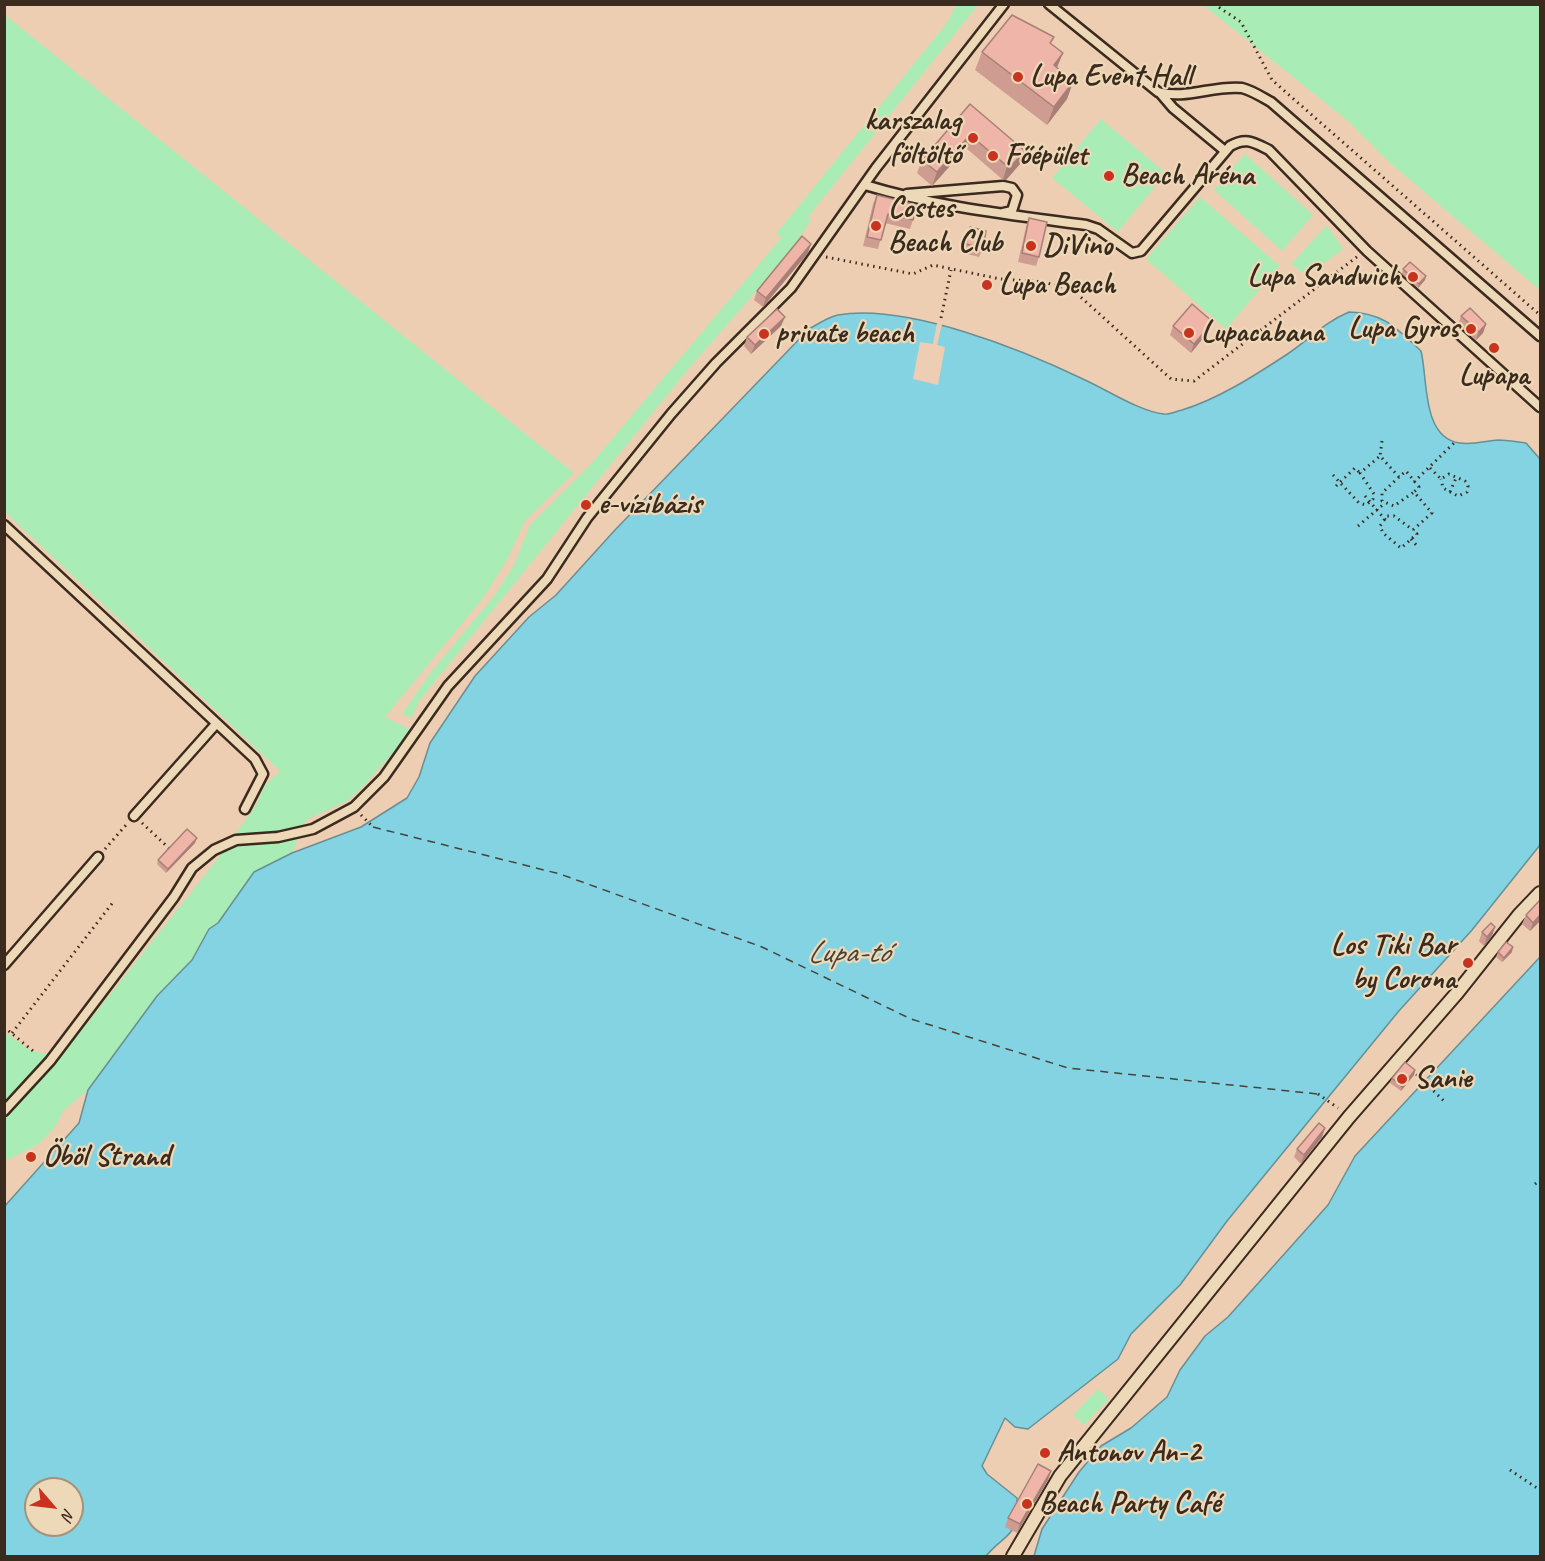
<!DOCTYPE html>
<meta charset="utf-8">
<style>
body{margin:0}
#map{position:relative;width:1545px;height:1561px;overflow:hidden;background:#eeceb2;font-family:Caveat,sans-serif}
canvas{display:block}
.frame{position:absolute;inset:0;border:6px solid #3b2a1e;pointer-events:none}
.north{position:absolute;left:24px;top:1477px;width:60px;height:60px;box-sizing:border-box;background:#edd8b7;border:2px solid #a6927a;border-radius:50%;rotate:118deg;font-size:16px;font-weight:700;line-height:24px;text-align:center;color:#3b2a1e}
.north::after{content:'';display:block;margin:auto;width:21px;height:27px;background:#c8321e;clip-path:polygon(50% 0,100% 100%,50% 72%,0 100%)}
</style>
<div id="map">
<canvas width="1545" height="1561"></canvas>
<div class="frame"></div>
<div class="north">N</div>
</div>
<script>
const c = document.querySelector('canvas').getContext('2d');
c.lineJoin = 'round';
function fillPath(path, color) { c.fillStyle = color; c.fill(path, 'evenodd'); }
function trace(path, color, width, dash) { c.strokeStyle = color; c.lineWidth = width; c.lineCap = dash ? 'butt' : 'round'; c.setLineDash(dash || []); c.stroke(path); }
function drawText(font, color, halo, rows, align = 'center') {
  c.font = font + ' Caveat,sans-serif'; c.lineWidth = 4.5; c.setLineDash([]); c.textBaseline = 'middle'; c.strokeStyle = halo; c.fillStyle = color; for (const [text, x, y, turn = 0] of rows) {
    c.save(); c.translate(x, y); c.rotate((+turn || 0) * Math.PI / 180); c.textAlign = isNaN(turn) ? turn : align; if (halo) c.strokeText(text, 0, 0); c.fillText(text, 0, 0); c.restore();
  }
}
const green = new Path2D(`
 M956,5H978L808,217L811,220L787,256L685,373L420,700L411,718L402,714L431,672L494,596L514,565L530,525L591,464L782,237L776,234L947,23Z
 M1203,5H1540V290L1390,163L1348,121Z
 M5,15L574,473L525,521L507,560L483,598L385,717L409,729L400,745L360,790L347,801L306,820L292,853L254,872L218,923L209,929L192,960L157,996L88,1090L63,1111L56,1126L39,1144L5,1161V1032L33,1052L62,1055L219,857L256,805L265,785L280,771L5,512Z
 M1101,119L1166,173L1118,232L1052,178Z
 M1245,154L1313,215L1282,251L1214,190Z
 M1200,197L1280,266L1226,329L1146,259Z
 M1327,225L1343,249L1307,276L1291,264Z
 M1098,1389L1109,1399L1084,1425L1073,1415Z`);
const water = new Path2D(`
 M1349,312C1384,313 1396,328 1421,351C1428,377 1421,438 1460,443C1472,445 1486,441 1498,440C1507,440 1517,442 1526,443L1540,459V845L1472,930L1398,1012L1227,1221L1180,1285L1131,1334L1118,1359L1028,1429L1015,1427L1005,1418L982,1466L987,1474L1017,1498C1019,1539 1007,1531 986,1556H5L4,1207L79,1123L88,1090L157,996L192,960L209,929L218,923L254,872L292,853L361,827L407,798L419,777L430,743L475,676L529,617L556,595L615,530L809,329C818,324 828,317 838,315C907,303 1023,350 1085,380C1107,390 1141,412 1164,414C1169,415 1177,411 1182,410C1218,399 1254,376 1286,355C1309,340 1323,323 1349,312ZM36,1489H72V1525H36Z
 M1540,957V1556H1034L1042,1529L1079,1472L1101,1446L1131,1428L1167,1397L1180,1370L1205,1336L1228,1317L1328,1205L1355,1156Z`);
const pier = new Path2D(`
 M937,323L942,324L937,345L945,347L938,385L913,379L920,342L933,344Z`);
const ferry = new Path2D(`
 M373,827L560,874L762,947L911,1019L1068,1068L1318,1094`);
const path = new Path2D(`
 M1214,4L1241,22L1272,80L1540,315
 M826,257L913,274L933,265L1000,279L1043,282L1073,290L1171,379L1194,381L1358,256
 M941,318L951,270
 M1382,441L1380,456L1399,477L1406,471L1419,487L1414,492L1432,513L1413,530L1417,534L1401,548L1383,533L1380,526L1387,516H1394L1413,530
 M1430,468L1441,479L1449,474L1465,481L1468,486L1467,492L1458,496L1443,488L1441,479
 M1333,475L1359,503L1366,505L1373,499L1374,494L1360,473L1380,456
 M1399,477L1382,493V501L1394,506L1414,492
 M1414,482L1456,441
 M1336,486L1355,468L1360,473
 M1450,492L1456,478
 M1365,496L1388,523
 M1358,526L1385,503
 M1411,539L1418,547
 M361,815L373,827
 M142,823L172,851
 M105,849L126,825
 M4,1027L33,1051
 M12,1033L114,901
 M1412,1070L1446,1103
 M1318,1094L1338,1108
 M1535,1184L1540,1180
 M1510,1470L1540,1490`);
const service = new Path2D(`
 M1049,4L1158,92C1185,100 1214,85 1242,88C1251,90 1262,97 1271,102L1540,336
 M1161,94L1173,108L1225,151
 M865,185C937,207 1012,215 1086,225L1098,229L1132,253L1141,251L1230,146C1246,137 1253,142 1269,150L1367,251L1540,407
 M907,194L1003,186L1012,188L1017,195L1012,211L1003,213
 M4,525L255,759L263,774L245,809
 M134,816L216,724
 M4,965L98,857
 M4,1111L50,1061L174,897L192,868L214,850L236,840L278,837L313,829L354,807L384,777L448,686L547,579L587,518L671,414L716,363L791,288L876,168L1004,4`);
const pedestrian = new Path2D(`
 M1013,1556L1060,1476L1349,1117L1457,993L1519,915L1540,893`);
const wall = new Path2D(`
 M1052,44L1057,68L1073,82L1067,99L1047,125L975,70L982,52Z
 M970,104L1020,164L1006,180H1003L966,148L932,186L917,173L922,160Z
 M877,195L913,220L910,229L885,223L878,249L863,246L873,204Z
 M1029,218L1039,257L1036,266L1018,262L1026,227Z
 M970,227L983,248L979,257L963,253Z
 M808,253L763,307L754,300L757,291Z
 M1403,269L1426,276L1425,280L1418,288L1402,274Z
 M1461,316L1486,324L1483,333L1476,340L1458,325Z
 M1213,322L1209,331L1191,353L1170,335L1173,326Z
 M781,326L751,354L744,346L747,337Z
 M195,843L166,873L157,864L158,860Z
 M1526,915L1540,921L1530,931L1522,924Z
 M1482,932L1492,936L1484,946L1479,941Z
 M1498,952H1512L1502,962L1496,957Z
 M1415,1070L1414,1075L1401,1091L1390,1083L1392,1078Z
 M1325,1128L1322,1137L1301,1164L1294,1157L1297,1149Z
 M1051,1471L1048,1480L1017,1533L1005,1527L1008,1518Z`);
const shadedWall = new Path2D(`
 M1063,53L1056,70L1054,65Z
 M1073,82L1067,99L1047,125L1054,107Z
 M970,135L966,148L932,186L937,172Z
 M1025,151L1020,164L1006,180H1003L1007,166Z
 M811,244L808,253L763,307L766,298Z
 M1426,276L1425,280L1418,288L1419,284Z
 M785,317L781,326L751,354L755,345Z
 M1213,322L1209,331L1191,353L1194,344Z
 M1486,324L1483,333L1476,340L1479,332Z
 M197,838L195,843L166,873L168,869Z
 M1540,915V921L1530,931L1533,923Z
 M1495,927L1492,936L1484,946L1487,937Z
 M1513,947L1512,952L1502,962L1504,958Z
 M1415,1070L1414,1075L1401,1091L1402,1087Z
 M1325,1128L1322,1137L1301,1164L1304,1155Z
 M1051,1471L1048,1480L1017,1533L1020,1524Z`);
const building = new Path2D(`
 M1012,15L1054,37L1050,43L1063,53L1054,65L1073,82L1054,107L982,52Z
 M970,104L1025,151L1010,167L1007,166L970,135L937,172L922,160Z
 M877,195L917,205L913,220L888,214L881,240L867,237Z
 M1029,218L1047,222L1039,257L1022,253Z
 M970,227L986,231L983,248L966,244Z
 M802,236L811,244L766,298L757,291Z
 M1410,262L1426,276L1419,284L1403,269Z
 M1192,304L1213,322L1194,344L1173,326Z
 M1470,308L1486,324L1479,332L1461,316Z
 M777,309L785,317L755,345L747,337Z
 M187,829L197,838L168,869L158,860Z
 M1540,900V915L1533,923L1526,915Z
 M1491,923L1495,927L1487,937L1482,932Z
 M1506,942L1513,947L1504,958L1498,952Z
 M1405,1062L1415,1070L1402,1087L1392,1078Z
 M1319,1123L1325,1128L1304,1155L1297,1149Z
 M1038,1464L1051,1471L1020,1524L1008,1518Z`);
const markers = [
 [1018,77,6,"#c8321e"],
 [973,138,6,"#c8321e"],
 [993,156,6,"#c8321e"],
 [1109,176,6,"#c8321e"],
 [876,226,6,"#c8321e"],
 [1031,246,6,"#c8321e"],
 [1413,277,6,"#c8321e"],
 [987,285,6,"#c8321e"],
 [1471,329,6,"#c8321e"],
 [1189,333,6,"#c8321e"],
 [764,334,6,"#c8321e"],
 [1494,348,6,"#c8321e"],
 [586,505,6,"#c8321e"],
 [1468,963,6,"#c8321e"],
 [1402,1079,6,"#c8321e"],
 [31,1157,6,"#c8321e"],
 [1045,1453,6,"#c8321e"],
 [1027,1504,6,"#c8321e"]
];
const poiNames = [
 ["Lupa Event Hall",1030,77],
 ["karszalag",961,121,"right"],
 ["föltöltő",961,155,"right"],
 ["Főépület",1005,156],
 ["Beach Aréna",1121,176],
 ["Costes",888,209],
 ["Beach Club",888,243],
 ["DiVino",1043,246],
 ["Lupa Sandwich",1401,277,"right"],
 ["Lupa Beach",999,285],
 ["Lupa Gyros",1459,329,"right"],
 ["Lupacabana",1201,333],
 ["private beach",776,334],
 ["Lupapa",1494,376,"center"],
 ["e-vízibázis",598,505],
 ["Los Tiki Bar",1456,946,"right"],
 ["by Corona",1456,980,"right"],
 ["Sanie",1414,1079],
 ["Öböl Strand",43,1157],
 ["Antonov An-2",1057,1453],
 ["Beach Party Café",1039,1504]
];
const waterNames = [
 ["Lupa-tó",848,954]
];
fillPath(green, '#a9ecb6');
fillPath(water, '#84d3e2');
trace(water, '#678f94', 1.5);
fillPath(pier, '#eeceb2');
trace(ferry, '#46433b', 1.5, [8, 6]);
trace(service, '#3b2a1e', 13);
trace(pedestrian, '#3b2a1e', 16);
trace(path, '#3b2a1e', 3, [1.5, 4.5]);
trace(service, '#edd8b7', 8);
trace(pedestrian, '#edd8b7', 12);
fillPath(wall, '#ce9c90');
fillPath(shadedWall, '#a77f76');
fillPath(building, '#efb5a8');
trace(building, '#a77f76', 1.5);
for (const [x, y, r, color] of markers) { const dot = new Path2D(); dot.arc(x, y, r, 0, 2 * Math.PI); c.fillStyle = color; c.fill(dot); trace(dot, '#edd8b7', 2); }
drawText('bold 30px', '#3b2a1e', '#edd8b7', poiNames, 'left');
drawText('italic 32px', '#46433b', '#edd8b7', waterNames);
</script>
